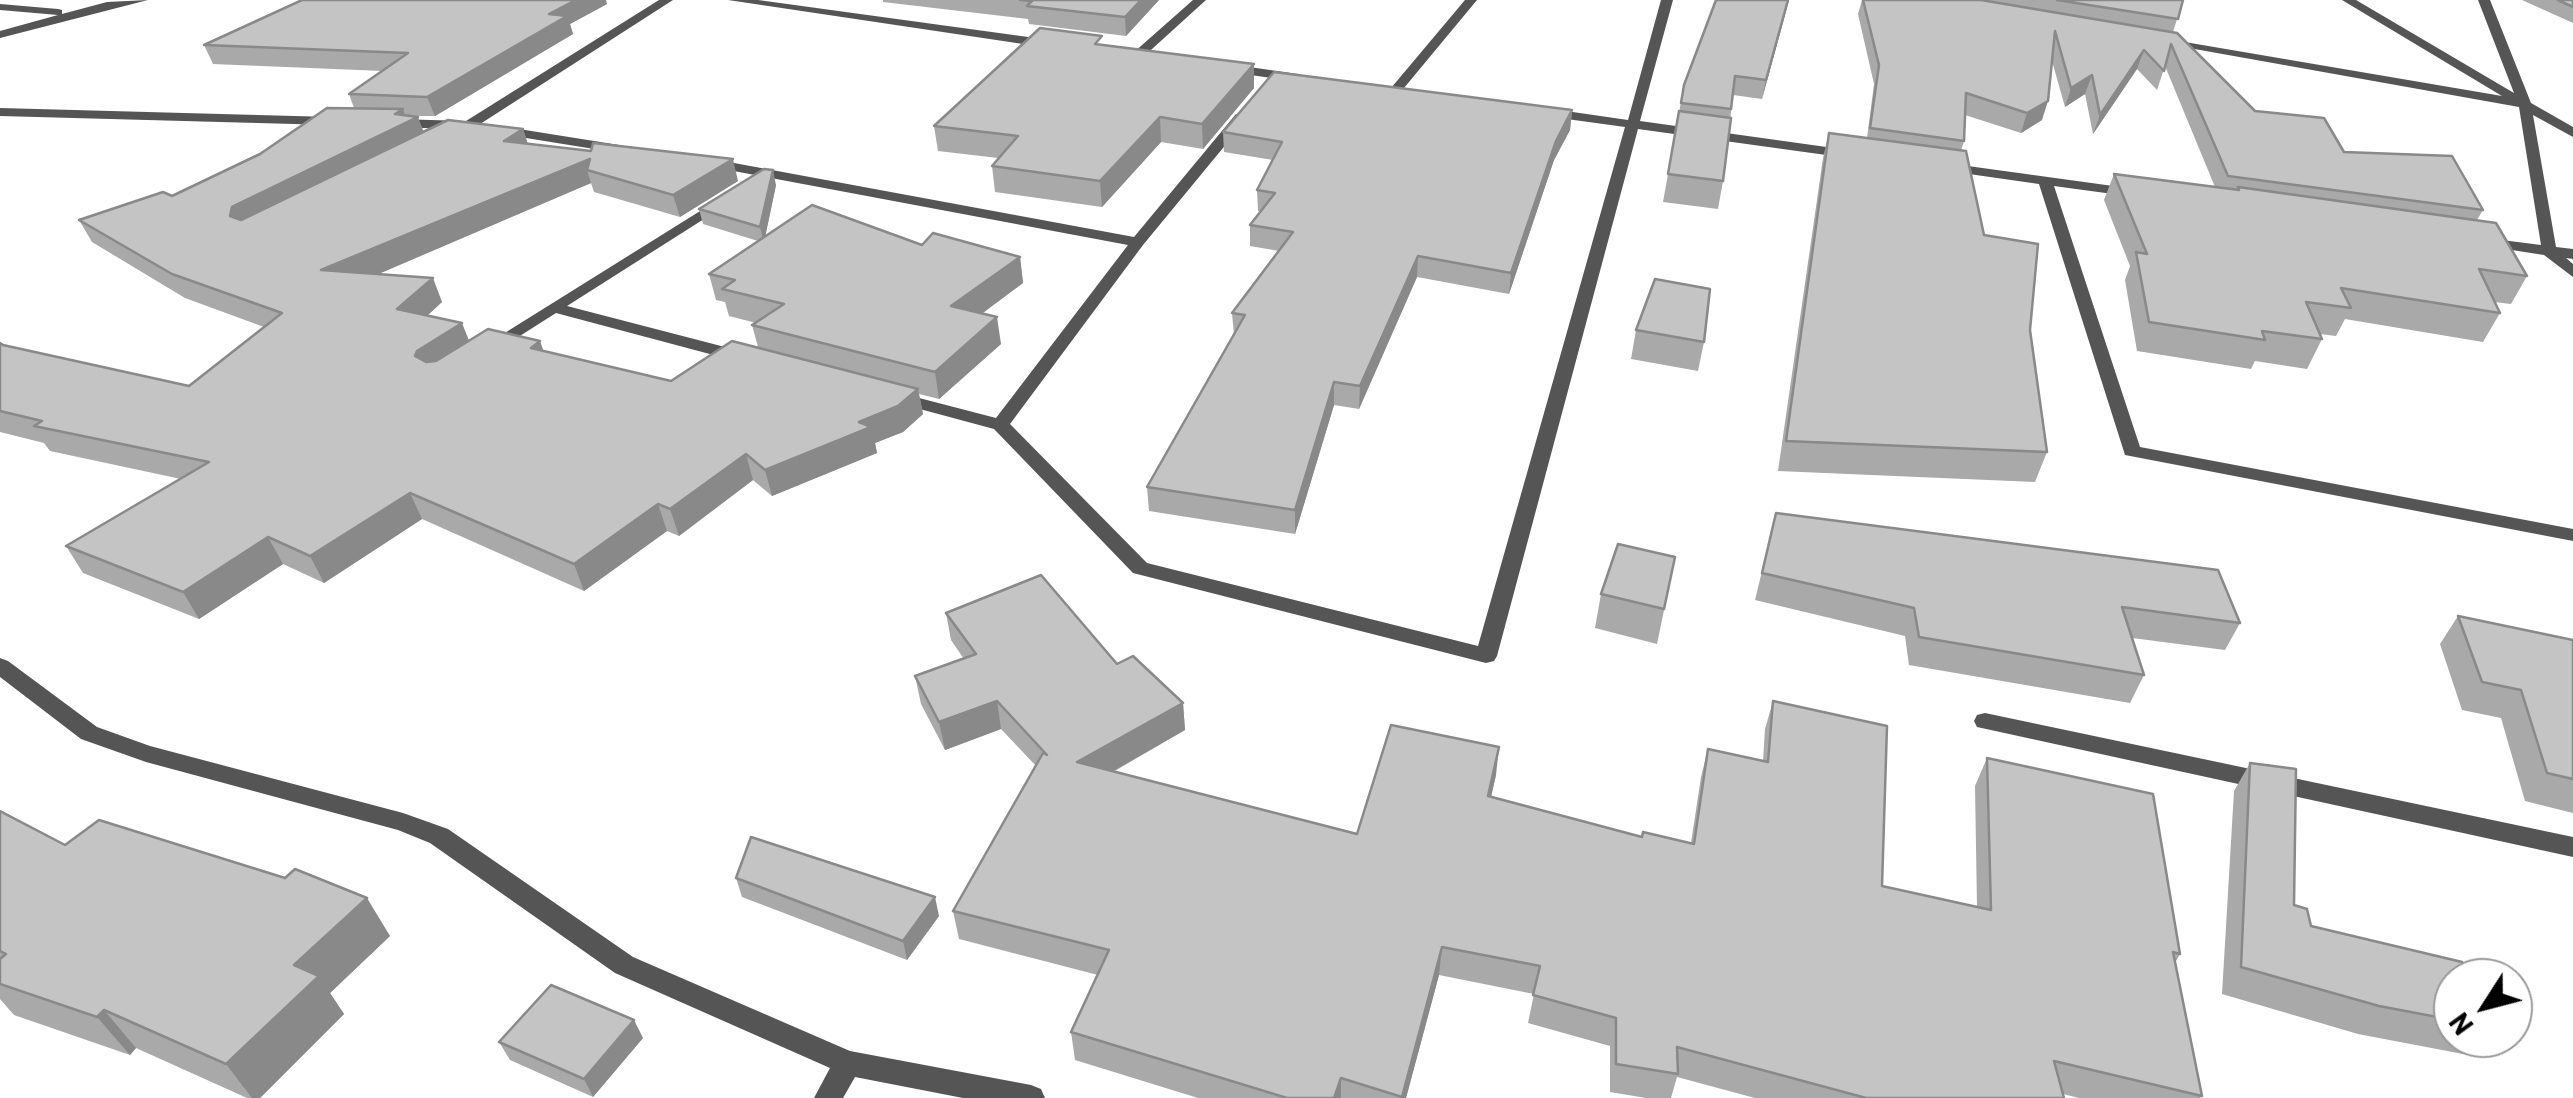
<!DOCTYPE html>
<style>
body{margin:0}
#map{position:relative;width:2573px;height:1098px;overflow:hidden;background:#fff;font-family:Barlow,sans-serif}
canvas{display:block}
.north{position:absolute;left:2433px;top:958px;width:100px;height:100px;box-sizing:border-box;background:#fff;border:2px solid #999;border-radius:50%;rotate:234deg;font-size:28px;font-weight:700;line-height:40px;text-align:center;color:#000}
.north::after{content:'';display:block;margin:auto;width:35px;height:45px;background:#000;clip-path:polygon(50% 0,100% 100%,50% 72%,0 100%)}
</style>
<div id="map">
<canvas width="2573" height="1098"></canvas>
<div class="north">N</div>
</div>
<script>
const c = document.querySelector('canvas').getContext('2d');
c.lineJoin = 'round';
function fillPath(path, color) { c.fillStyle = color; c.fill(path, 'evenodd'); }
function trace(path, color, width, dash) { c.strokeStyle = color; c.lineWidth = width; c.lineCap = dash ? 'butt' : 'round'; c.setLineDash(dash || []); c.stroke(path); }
const street = new Path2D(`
 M148,0L0,38V31L58,15L0,10V4L58,9L62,10V14L107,2Z
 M659,0H673L463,135H453L454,129L395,127L388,123L395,119L466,121Z
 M728,0H758L1050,40L1056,44L1050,48Z
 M1193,0H1206L1141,59H1133V53Z
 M1465,0H1477L1399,94H1391V88Z
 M1661,0H1673L1640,121L1848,150L1855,154L1848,158L1638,129L1497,656L1494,661L1486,663L1133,573L994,429L890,401L887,397L896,392L996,418L1128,245L707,166L700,162L707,158L1134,237L1236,114H1246V120L1143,245L1010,424L1147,563L1478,646L1625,127L1545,116L1539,112L1545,108L1628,120Z
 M2342,0H2356L2514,93L2478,0H2490L2531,103L2573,127V137L2533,115L2556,247L2573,249V259L2566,258L2573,264V277L2544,255L2486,246L2479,242L2486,238L2541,245L2519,107L2161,43L2167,39L2502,96Z
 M1228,64L1298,74L1304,78L1298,82L1224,71L1222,68Z
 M0,108L331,117L337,121L331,125L0,116Z
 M500,126L619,145L626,149L619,153L495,133L493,130Z
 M1946,163L2135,189L2142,193L2135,197L2054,186L2140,447L2573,529V541L2125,455L2039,184L1941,170L1939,167Z
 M721,198L728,202L726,205L567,306L748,353V361H736L556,313L493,353L487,354L479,349Z
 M0,658L8,661L97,727L150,746L403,813L448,829L633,957L850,1051L1031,1085L1041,1089L1045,1098H963L855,1077L843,1098H814L830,1068L615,973L430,843L398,830L146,762L81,739L0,677Z
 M1985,713L2573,837V857L1977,727L1974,721L1977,715Z`);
const wall = new Path2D(`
 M883,0H1159L1126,36L1029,24L1028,19L883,2Z
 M1716,0H1789L1762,99L1733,95L1723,181L1718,209L1663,202L1684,85Z
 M1862,0H2183L2173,32L2255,111L2344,152L2483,210L2477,220L2527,276L2511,304L2494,302L2500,313L2483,342L2345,319L2336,336L2320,334L2322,339L2307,369L2255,361L2251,369L2137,351L2125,280L2130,266L2104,200L2114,174L2215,187L2165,66L2157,90L2137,69L2093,134L2085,94L2065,107L2052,61L2042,120L2021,133L1965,115L1964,141L1961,151L1984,235L2030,330L2047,452L2035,482L1778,471L1823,158L1829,133L1867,138L1874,84L1858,14Z
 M2522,0H2573V23Z
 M607,4L570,24L573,34L435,116H408L424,132L523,129L528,144L738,181L680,217L594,192L591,183L377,274L442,302L427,316L469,341L544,351L671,381L758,347L752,325L756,323L729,316L725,302L716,300L709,274L758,241L703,224L699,209L776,185L765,236L922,245L1020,257L1023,283L982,313L1001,344L939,399L919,394L923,414L903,432L875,443L877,453L772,496L753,480L679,536L667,531L584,591L422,519L324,583L283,564L199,619L83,573L66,546L181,479L50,451L44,443L0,432V343L3,345L189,386L264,327L185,298L92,242L79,220L172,196L354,108L349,94L383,71L213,64L204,45Z
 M1103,45L1254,88L1203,149L1161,142L1102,207L995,192L992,166L998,158L938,151L934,126Z
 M1572,110L1570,130L1554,160L1509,294L1417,277L1359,409L1334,405L1295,534L1149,511L1147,487L1234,335L1232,313L1279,251L1250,246V225L1261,211H1258L1257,190L1273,160L1224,152L1223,132Z
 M1636,330L1704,342L1698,371L1631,359Z
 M1776,513L2240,623L2225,650L2132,638L2144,675L2130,703L1909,665L1905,636L1755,600Z
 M1675,557L1657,644L1595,628L1601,594Z
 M946,613L1117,664L1183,703L1185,730L1113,772L1357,834L1496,775L1491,796L1642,837L1691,843L1701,777L1708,749L1763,761L1765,729L1773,701L1882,886L1977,907L1975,786L1987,758L2180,954L2175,963L2202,1096L2200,1098H2079L2063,1094L2064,1098H1755L1677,1077L1671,1098H1646L1610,1092V1046L1528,1023L1534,994L1439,975L1406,1098H1198L1075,1060L1071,1032L1098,975L959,939L953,911L1036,766L1001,729L945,750L921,704L915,676L964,659L951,640Z
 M2458,616L2573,640V813L2525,801L2501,718L2462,710L2440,644Z
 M2250,763L2294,905L2311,926L2453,978V1038H2477L2463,1054L2358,1034L2222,994L2234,791Z
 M0,811L65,845L390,936L330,993L344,1014L260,1098H247L136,1048L130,1055L14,1015L0,999Z
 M736,878L939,916L907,960L742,897Z
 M643,1038L593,1097L510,1060L499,1042Z`);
const shadedWall = new Path2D(`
 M576,0H606L607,4L570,24L573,34L435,116L427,97L549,14Z
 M1141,0H1159L1126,36L1125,17Z
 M1788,0H1789L1762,99L1766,80Z
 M2144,50L2137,69L2093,134L2100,115Z
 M1254,64V88L1203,149L1202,124Z
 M2092,75L2085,94L2065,107L2071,88Z
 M2048,101L2042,120L2021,133L2027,113Z
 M403,109L407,122L418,117L426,138L243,230L230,216L232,207Z
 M1572,110L1570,130L1554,160L1509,294L1511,273L1556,141Z
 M1160,117L1161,142L1102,207L1100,181Z
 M523,129L530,151L504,141Z
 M590,159L587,170L591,183L332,294L321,270Z
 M733,159L738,181L680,217L673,195Z
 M773,170L776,185L764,243L760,227Z
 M1418,256L1417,277L1359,409L1360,386Z
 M1020,257L1023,283L956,333L951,306Z
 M433,278L442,302L408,333L397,309Z
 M997,317L1001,344L939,399L935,372Z
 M462,323L472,348L427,376L415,356L417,351Z
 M540,341L549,366L531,348Z
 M1334,382V405L1295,534V510Z
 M918,389L923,414L903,432L875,443L877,453L772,496L765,470L859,422Z
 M746,454L753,480L679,536L670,509Z
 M410,493L422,519L324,583L310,556Z
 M658,504L667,531L584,591L574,564Z
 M268,537L283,564L199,619L183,592Z
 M997,701L1001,729L945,750L939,722Z
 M1183,703L1185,730L1080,790L1077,762Z
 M1499,747L1496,775L1485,824L1488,796Z
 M935,897L939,916L907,960L903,941Z
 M367,898L390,936L330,993L344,1014L260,1098H252L226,1064L294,965Z
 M1442,947L1439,975L1406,1098H1401Z
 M104,1010L136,1048L130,1055L97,1017Z
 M634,1020L643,1038L593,1097L584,1079Z
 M1341,1078V1098H1334Z`);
const building = new Path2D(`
 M302,0H576L549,14L567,16L427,97L349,94L408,53L204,45Z
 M1020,0H1141L1125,17L1027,6L1032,1Z
 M1716,0H1788L1766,80L1735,76L1731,109L1681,103L1684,85Z
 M1863,0H1981L2177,33L2255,111L2324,118L2344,152L2452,156L2483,210L2228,176L2171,44L2164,71L2144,50L2100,115L2092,75L2071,88L2055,31L2048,101L2027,113L1966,93L1964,141L1870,128L1879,65Z
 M2057,0H2183L2178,19Z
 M2558,0H2573V7Z
 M1040,28L1102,36L1095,44L1254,64L1202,124L1160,117L1100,181L992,166L1018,136L934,126Z
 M1274,72L1572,110L1556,141L1511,273L1418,256L1360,386L1334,382L1295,510L1147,487L1245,315L1232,313L1293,232L1250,225L1275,193L1257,190L1282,142L1223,132Z
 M327,108L403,109L395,114L418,117L232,207L230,216L241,220L448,120L523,129L504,141L591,151L593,143L733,159L673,195L587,170L590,159L321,270L433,278L397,309L462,323L417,351L415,356L426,362L436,361L488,329L540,341L531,348L671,381L732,341L918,389L898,406L859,422L871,427L765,470L746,454L670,509L658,504L574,564L410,493L310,556L268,537L183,592L66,546L209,462L34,426L42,421L0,411V343L3,345L189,386L282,313L172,274L79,220L163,192L172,196L260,154Z
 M1679,111L1731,118L1723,181L1668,174Z
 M1829,133L1966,151L1984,235L2038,244L2030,330L2047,452L1786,441Z
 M764,169L773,170L760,227L699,209Z
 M2114,174L2239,190L2238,187L2496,223L2527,276L2479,269L2500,313L2341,288L2351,308L2306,302L2322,339L2262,331L2265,340L2149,322L2136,252L2147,254Z
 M812,205L922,245L933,233L1020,257L951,306L997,317L935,372L752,325L784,304L722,289L735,280L709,274Z
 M1655,279L1710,289L1704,342L1636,330Z
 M1776,513L2218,570L2240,623L2122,607L2144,675L1919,637L1914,608L1762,573Z
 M1618,544L1675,557L1664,609L1601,594Z
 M1041,575L1117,664L1133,656L1183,703L1077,762L1357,834L1391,725L1499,747L1488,796L1642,837L1643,832L1694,844L1708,749L1768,762L1773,701L1887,726L1882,886L1991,910L1987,758L2153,794L2180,954L2173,952L2202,1096L2054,1061L2064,1098H1866L1677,1047L1678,1074L1616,1064V1018L1533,995L1540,966L1442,947L1402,1097L1341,1078L1334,1098H1287L1071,1032L1109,950L953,911L1043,753L1047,755L997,701L939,722L915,676L976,654L946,613Z
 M2458,616L2573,640V779L2547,773L2521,690L2482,682Z
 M2250,763L2296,769L2294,905L2307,909L2311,926L2462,962L2468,978H2453V1020L2379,1006L2241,967Z
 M0,811L65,845L99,820L285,878L295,869L367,898L294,965L319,976L226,1064L104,1010L97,1017L0,984V959L6,954L0,951Z
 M751,837L935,897L903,941L736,878Z
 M551,985L634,1020L584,1079L499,1042Z`);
fillPath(street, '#555');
fillPath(wall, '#a9a9a9');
fillPath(shadedWall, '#898989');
fillPath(building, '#c4c4c4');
trace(building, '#898989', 2.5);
</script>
